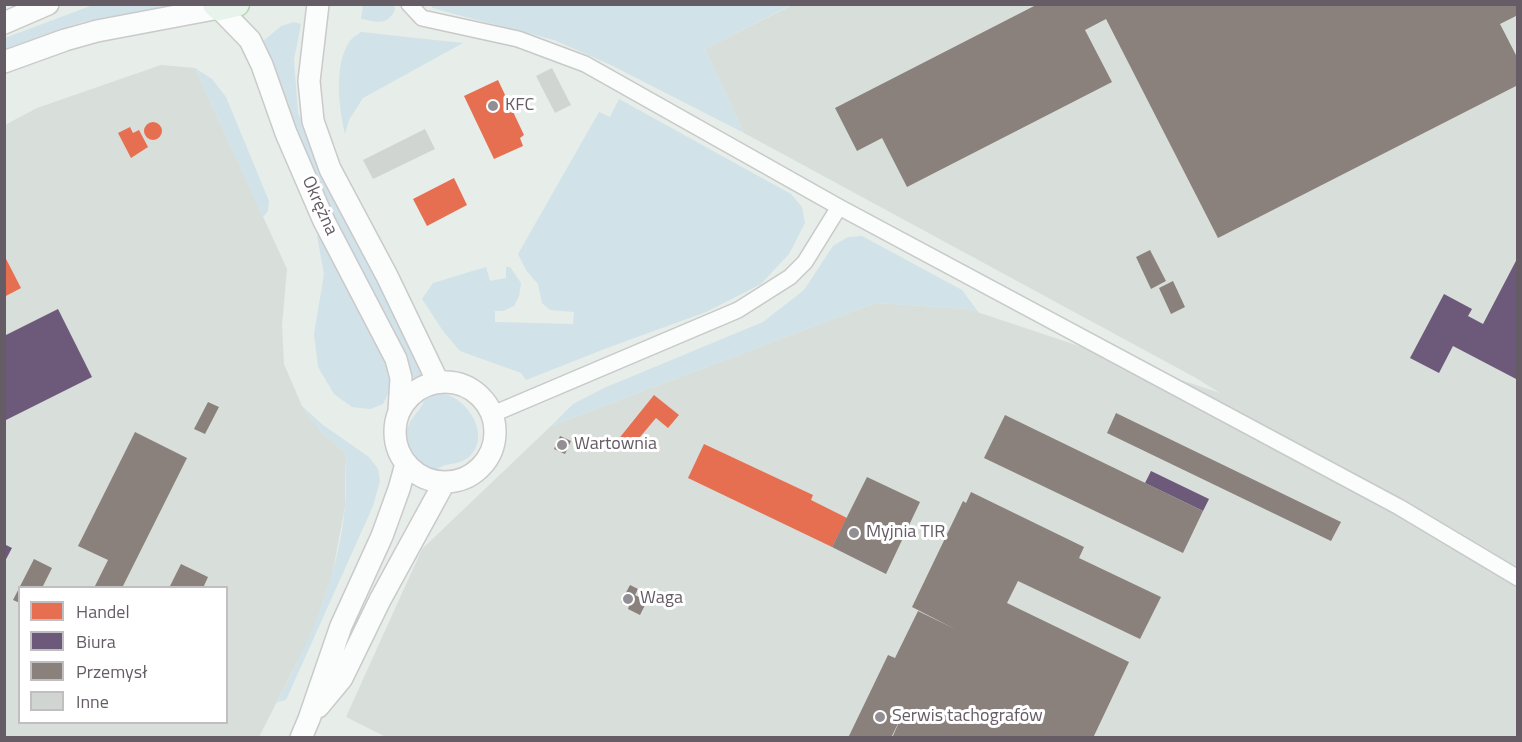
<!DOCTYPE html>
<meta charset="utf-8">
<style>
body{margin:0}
#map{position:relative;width:1522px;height:742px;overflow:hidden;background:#e7ede8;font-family:"Titillium Web",sans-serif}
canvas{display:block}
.frame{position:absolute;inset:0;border:6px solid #655c66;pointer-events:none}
.legend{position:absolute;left:18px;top:586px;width:210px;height:138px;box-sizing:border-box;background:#fff;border:2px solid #c1bec2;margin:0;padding:8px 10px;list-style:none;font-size:18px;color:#655c66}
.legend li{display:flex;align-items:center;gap:12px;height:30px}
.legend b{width:30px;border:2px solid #c1bec2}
</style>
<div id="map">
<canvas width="1522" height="742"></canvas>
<div class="frame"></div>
<ul class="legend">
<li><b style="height:16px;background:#e76f51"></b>Handel</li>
<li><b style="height:16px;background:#6d597a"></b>Biura</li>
<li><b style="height:16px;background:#8a817c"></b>Przemysł</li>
<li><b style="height:16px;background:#d1d5d1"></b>Inne</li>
</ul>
</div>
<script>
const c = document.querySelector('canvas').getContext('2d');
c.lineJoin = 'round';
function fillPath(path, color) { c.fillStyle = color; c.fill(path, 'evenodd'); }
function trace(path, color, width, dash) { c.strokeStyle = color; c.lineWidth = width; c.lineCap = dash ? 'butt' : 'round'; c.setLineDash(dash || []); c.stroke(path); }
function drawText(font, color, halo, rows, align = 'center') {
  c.font = font + ' "Titillium Web",sans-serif'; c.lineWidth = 6; c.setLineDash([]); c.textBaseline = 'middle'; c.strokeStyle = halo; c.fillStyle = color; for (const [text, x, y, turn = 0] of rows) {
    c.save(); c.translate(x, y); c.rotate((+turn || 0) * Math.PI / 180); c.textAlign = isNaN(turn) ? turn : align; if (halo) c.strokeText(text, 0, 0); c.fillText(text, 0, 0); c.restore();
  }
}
const industrial = new Path2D(`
 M792,5H1517V737L388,738L346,717L422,549L551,426L875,303L968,309L1220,393L1196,378L744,133L705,49Z
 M161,65L195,68L287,269L282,326L284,364L302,406L322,433L345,452V507L332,576L313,631L259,737L5,738V125L37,108ZM20,588H226V722H20Z`);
const green = new Path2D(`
 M93,5H173L82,22L5,49V38Z
 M363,5H394L395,10C386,27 377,21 361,19Z
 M430,5H791L705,49L744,133L611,65L554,40L454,14L433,8Z
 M294,22L301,24L294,60L298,113L423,376L415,381L308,162C291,122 280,81 261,43L281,26Z
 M361,32L463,43L363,98L349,120L345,134C339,108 333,65 350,41C352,38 357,35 361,32Z
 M195,68L212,79L226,97L269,201L268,211L263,217Z
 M619,99L791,194L802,207L805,223L789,254L761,284L706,312L607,348L526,380L521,373L460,351L443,331L422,299L433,283L486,267L490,281L506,278V267H510L521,283L519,296L514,306L503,311H495V322L573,324L574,312L550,310L542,303L538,284L526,270L518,254L599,112L610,117Z
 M320,234L390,370L389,392L383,404L370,409L352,407L334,394L318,367L314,334L324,274L317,236Z
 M862,236L962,290L979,313L968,309L875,303L551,426L573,404L604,388L763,322L804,290L833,246L848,237Z
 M429,393C436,393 442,392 448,395C470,403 490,436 470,456C457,468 446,459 433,473C414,465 399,442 410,422C416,412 423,408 425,397Z
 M302,406L323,425L369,457L378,469L380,481L373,506L286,700L277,702C310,639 338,579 345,507C347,489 345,470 345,452L322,433Z`);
const shops = new Path2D(`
 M498,80L524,135L520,138L523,146L494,159L464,96Z
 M144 131a9 9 0 1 1 18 0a9 9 0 1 1-18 0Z
 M130,127L133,133L139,130L148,147L131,158L118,133Z
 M454,178L467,205L427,226L413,199Z
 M4,255L21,288L4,297Z
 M654,395L679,415L668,428L656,418L629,450L617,441Z
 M704,444L813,495L811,500L847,518L832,547L688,478Z`);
const offices = new Path2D(`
 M1518,257V380L1453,346L1439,373L1410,358L1444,294L1472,309L1468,316L1483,324Z
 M58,309L92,377L4,421V336Z
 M1151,471L1209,499L1203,511L1145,483Z
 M4,544L12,548L4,563Z`);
const industry = new Path2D(`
 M1038,4H1518V15L1500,24L1518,59V85L1218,238L1106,19L1085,30L1112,82L907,187L882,138L857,151L835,108Z
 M1150,250L1166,281L1151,289L1136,257Z
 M1173,281L1185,307L1171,314L1159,288Z
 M208,402L219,407L205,434L194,429Z
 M1116,413L1341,522L1331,541L1107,433Z
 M1005,415L1203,511L1183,553L984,458Z
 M135,432L187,458L122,588H94L108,560L78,546Z
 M560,436L571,441L565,454L554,449Z
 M867,477L920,502L886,574L832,547Z
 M971,492L1084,547L1079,558L1161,597L1140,639L1018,581L1007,603L1129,662L1093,738H892L903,713L891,738H848L888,655L895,658L918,611L955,629L912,607L963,501L966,503Z
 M34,559L52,568L42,588H20V603L13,600Z
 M181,564L208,577L203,588H174L170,586Z
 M630,585L638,589L635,595L647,601L640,615L628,609L629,606L621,602Z`);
const building = new Path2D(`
 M552,68L571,105L555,113L536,76Z
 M425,129L435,149L373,179L363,160Z`);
const street = new Path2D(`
 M409,4L422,18L518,39L585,64L839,207L1399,507L1518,578
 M493,414L738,310L790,277L805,262L839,207`);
const secondary = new Path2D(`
 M318,4L309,81L313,121L330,169L387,276L438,382
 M4,23L48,4
 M4,62L65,40L97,31L219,8L250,40L262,65L286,133L324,221L396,359L401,378L399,412
 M395 432a50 50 0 1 1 100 0a50 50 0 1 1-100 0Z
 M318,707L342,678L380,600L444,483
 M301,738L309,719L341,626L382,536L399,489L406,464`);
const primary = new Path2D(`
 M215,4L219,8L237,4`);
const markers = [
 [493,106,6,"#928f94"],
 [562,445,6,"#928f94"],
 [854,533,6,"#928f94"],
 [628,599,6,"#928f94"],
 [880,717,6,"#928f94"]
];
const poiNames = [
 ["KFC",505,106],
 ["Wartownia",574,445],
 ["Myjnia TIR",866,533],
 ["Waga",640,599],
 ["Serwis tachografów",892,717]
];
const streetNames = [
 ["Okrężna",319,206,66]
];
fillPath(industrial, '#d8ded9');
fillPath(green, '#d1e2e9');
fillPath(shops, '#e76f51');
fillPath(offices, '#6d597a');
fillPath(industry, '#8a817c');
fillPath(building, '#d1d5d1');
trace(street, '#c8c9c9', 18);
trace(secondary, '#cacacb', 24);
trace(primary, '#b3d6b6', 27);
trace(street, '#fbfcfc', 15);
trace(secondary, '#fbfcfc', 21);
trace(primary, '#e8f3eb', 24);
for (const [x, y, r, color] of markers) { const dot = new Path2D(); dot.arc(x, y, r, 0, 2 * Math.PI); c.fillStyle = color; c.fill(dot); trace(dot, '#fff', 2); }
drawText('18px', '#655c66', '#fff', poiNames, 'left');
drawText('18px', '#655c66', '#fff', streetNames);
</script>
